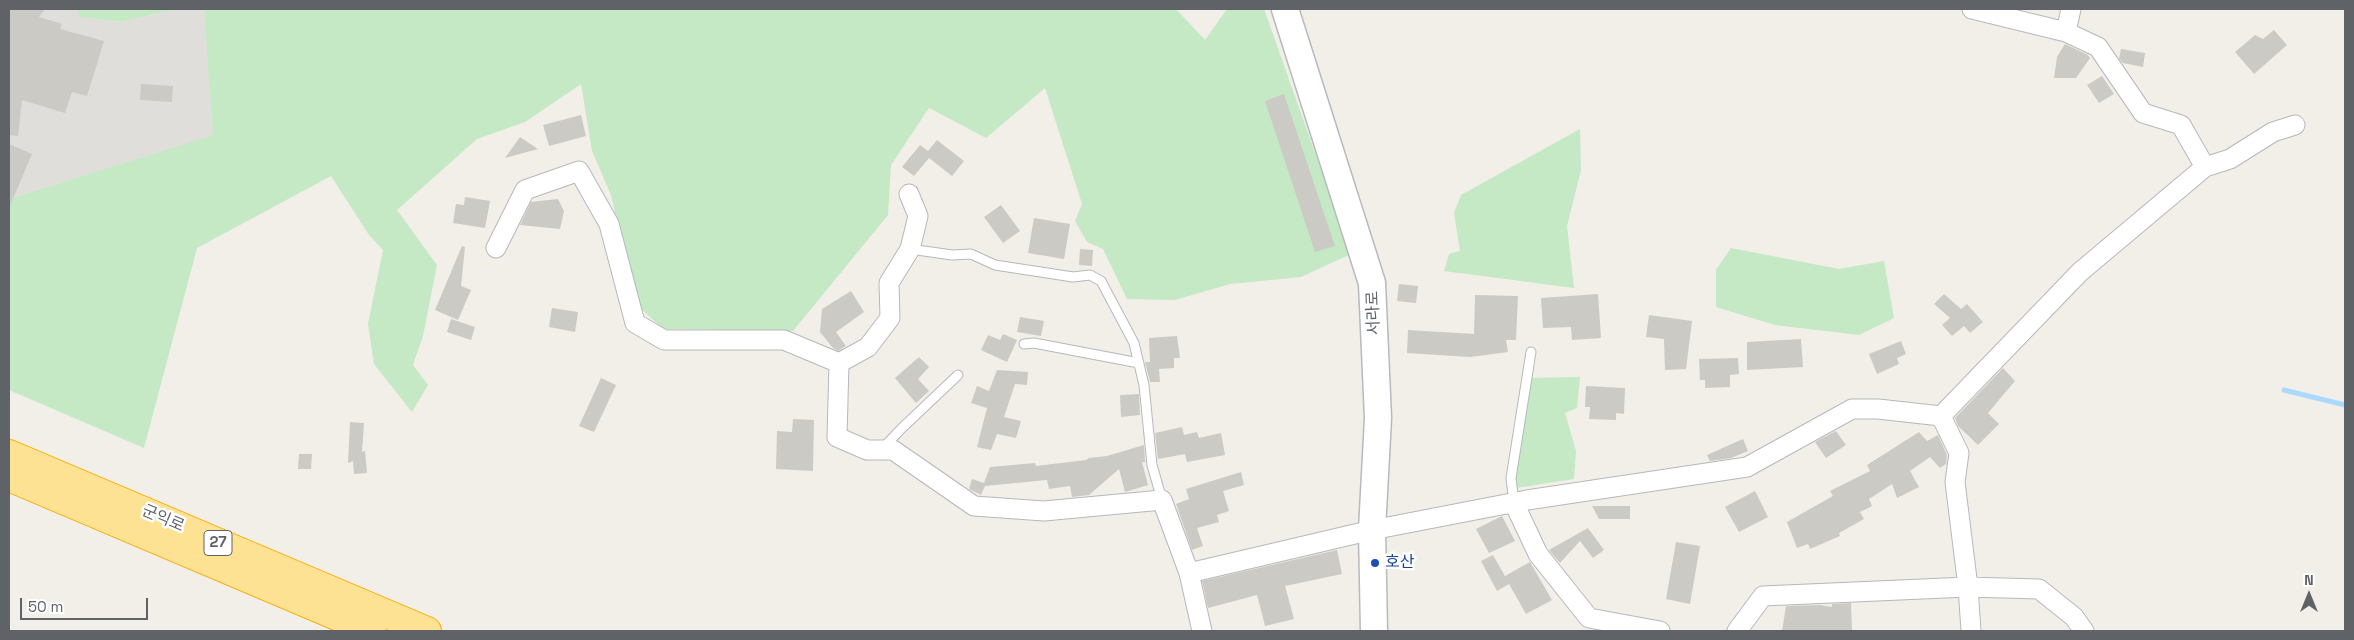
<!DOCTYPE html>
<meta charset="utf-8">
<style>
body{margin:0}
#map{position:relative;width:2354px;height:640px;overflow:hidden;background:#f1efe8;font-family:"Space Grotesk",sans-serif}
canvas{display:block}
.frame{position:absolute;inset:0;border:10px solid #5f6368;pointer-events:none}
.north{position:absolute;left:2284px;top:570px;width:50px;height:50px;-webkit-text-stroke:4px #fff;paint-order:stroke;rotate:0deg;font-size:14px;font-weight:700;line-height:20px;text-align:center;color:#5f6368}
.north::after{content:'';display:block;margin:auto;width:18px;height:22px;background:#5f6368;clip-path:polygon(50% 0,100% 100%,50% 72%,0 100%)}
.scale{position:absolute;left:20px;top:598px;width:128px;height:22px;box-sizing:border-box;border:2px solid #5f6368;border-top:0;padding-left:6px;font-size:15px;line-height:18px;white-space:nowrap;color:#5f6368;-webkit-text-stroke:4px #fff;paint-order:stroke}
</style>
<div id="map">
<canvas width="2354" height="640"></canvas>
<div class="frame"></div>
<div class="north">N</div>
<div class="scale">50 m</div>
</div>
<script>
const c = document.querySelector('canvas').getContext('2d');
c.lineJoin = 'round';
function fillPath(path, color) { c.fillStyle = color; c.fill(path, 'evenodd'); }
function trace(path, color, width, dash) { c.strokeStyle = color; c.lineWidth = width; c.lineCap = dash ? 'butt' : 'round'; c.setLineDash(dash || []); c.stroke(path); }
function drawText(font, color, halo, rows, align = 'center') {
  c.font = font + ' "Space Grotesk","Noto Sans KR",sans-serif'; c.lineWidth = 5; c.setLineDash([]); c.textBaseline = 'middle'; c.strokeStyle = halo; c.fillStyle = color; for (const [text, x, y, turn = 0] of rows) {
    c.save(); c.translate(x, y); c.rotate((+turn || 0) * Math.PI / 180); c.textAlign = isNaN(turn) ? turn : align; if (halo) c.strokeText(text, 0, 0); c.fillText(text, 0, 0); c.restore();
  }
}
const industrial = new Path2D(`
 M9,9H76L82,17L121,22L176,9H204L214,135L9,199Z`);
const green = new Path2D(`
 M76,9H176L121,22L81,17Z
 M204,9H1176L1205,40L1227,9H1264L1351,254L1301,277L1230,284L1175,300L1127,299L1103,249L1087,242L1075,221L1082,204L1045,88L986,138L929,108L891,165L888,215L793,331L663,329L636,304L611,195L592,151L581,84L525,122L477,139L397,210L437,265L423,336L413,365L428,385L412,412L374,364L368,324L383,250L369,235L331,176L197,248L144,448L9,390V199L213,135Z
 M1580,129L1581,170L1567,226L1574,288L1444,271L1449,254L1460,251L1454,213L1461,195Z
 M1731,248L1839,269L1884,261L1894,318L1859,335L1775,325L1716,307V270Z
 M1580,377L1577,408L1565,413L1576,451L1574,479L1509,489L1529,378Z`);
const stream = new Path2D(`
 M2284,390L2345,405`);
const building = new Path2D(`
 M9,9H45L39,17L62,24L60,29L104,41L87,96L72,92L65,113L22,100L18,136L9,135Z
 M2274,30L2287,45L2254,74L2235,52L2255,35L2263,39Z
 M2065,44L2088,55L2090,58L2076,78H2054L2057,57Z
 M2121,49L2145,53L2143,67L2123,63L2119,59Z
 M2102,76L2114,94L2099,103L2087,85Z
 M141,84L173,86L172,102L140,100Z
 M1284,94L1335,246L1315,252L1265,101Z
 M581,115L586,136L549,146L543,125Z
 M520,137L538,149L505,158Z
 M937,140L964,161L952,176L929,158L914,176L902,167L920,145L928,151Z
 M9,144L32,154L9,208Z
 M465,197L490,201L485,228L453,223L456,204L464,205Z
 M558,199L564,211L560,229L520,225L531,202Z
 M1001,205L1020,231L1003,243L984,217Z
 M1034,218L1070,224L1064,259L1028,253Z
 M462,246L465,247L461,286L471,290L458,320L435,310Z
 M1080,249L1093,250L1092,266L1079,265Z
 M1399,284L1418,286L1416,303L1397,301Z
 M851,291L864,312L836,332L846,346L838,351L833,348L820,332L822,309Z
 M1598,294L1601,338L1572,340L1571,327L1543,328L1541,298Z
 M1944,294L1961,309L1967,304L1983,322L1970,333L1964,326L1952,336L1942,325L1950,318L1934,304Z
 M1475,295L1518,296L1516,340H1506L1508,352L1470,357L1407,353L1408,330L1474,334Z
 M552,308L578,312L575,332L549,327Z
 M1649,315L1692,321L1686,369L1665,370L1664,339L1646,337Z
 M1020,317L1044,321L1041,336L1017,332Z
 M451,319L475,327L471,340L447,332Z
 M1003,334L1017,340L1007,362L981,350L988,335L1000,340Z
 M1177,336L1180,358H1174V368L1159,369L1160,382H1150L1145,362H1150L1149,338Z
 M1801,339L1803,367L1747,370V342Z
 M1901,341L1906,354L1897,358L1899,364L1877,374L1869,354Z
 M919,357L929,367L918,379L929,391L916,403L895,378Z
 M1738,358L1739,374L1730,375V387L1705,388V380H1700L1699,359Z
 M2003,368L2015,381L1988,413L1999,424L1978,445L1958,426L1955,418Z
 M997,370L1028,372L1027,385L1015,384L1004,417L1021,421L1016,438L997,434L991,450L977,447L987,408L971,403L977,386L989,391Z
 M601,378L616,385L594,432L579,426Z
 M1586,386L1625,388L1624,414L1616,413V420L1589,419L1590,407H1585Z
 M1139,394L1140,415L1121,417L1120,395Z
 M793,419L814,420L813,471L776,469L777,431L792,432Z
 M350,422L364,423L362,452L365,451L367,473L354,474L353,461L348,463Z
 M1182,427L1184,435L1197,432L1199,438L1221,433L1225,455L1187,462L1185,454L1158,459L1155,433Z
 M1836,431L1846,445L1826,458L1815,442Z
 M1919,432L1927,441L1938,435L1947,455L1946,464L1940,468L1930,457L1910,471L1919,487L1897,498L1892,484L1869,499L1872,506L1860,512L1864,519L1839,533L1840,536L1810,549L1808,544L1797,548L1787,522L1833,496L1830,491L1870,471L1867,465Z
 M1743,439L1748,451L1731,458L1710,461L1707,455Z
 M1144,445L1145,462H1142L1148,485L1125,492L1119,469L1089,495L1072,497L1070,486L1049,489L1047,480L985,486L981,495L969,489L972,479L984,483L990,467L1035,463L1036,466L1086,460L1089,458L1107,456Z
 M299,454H312L311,469H298Z
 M1241,472L1244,485L1223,491L1229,511L1217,515L1219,522L1197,528L1203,546L1192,550L1176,504L1189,499L1186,489Z
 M1755,491L1768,517L1739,532L1725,507Z
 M1592,506H1630V519H1599Z
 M1502,516L1515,541L1489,553L1476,529Z
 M1588,528L1604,550L1593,558L1580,541L1560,563L1549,550Z
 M1676,542L1700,546L1690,604L1666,599Z
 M1337,550L1342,574L1285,586L1294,619L1265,626L1257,595L1208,608L1202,581Z
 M1493,555L1505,576L1530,562L1552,600L1526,614L1509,584L1497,591L1481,561Z
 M1851,603L1852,631H1782L1786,606L1820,605L1832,607V604Z`);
const lane = new Path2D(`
 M910,249L952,255L971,254L995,265L1073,277L1090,275L1101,281L1134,343L1144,385L1152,465L1162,500
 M1024,344L1034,343L1139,363
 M883,448L902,428L958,375
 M1514,503L1511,478L1531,352`);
const street = new Path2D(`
 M1972,9L2066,32
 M2071,9L2066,32L2098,47L2143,113L2181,125L2205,167
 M496,248L525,190L579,171L609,224L635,323L664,340H784L839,363L837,437L867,450H893L974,506L1044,511L1162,500L1189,573L1202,631
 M839,363L868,347L890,318L889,283L910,249L918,216L909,194
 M1941,416L1959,453L1955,482L1968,587L1971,631
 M1514,503L1538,554L1589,618L1660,631
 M1189,573L1372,530L1527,500L1747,467L1852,409H1878L1941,416L2080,272L2205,167L2230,159L2273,132L2295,125
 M1737,631L1763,596L1968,587L2039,589L2074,617L2084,631`);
const secondary = new Path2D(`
 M1285,9L1372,283L1378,418L1372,530L1374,631`);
const highway = new Path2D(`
 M9,454L427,631
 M9,477L372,631`);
const markers = [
 [1375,563,5,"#1a4fb4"]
];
const shields = [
 [218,543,28]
];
const shieldNames = [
 ["27",218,543]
];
const streetNames = [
 ["서라로",1374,313,-92],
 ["군익로",163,519,23]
];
const transitNames = [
 ["호산",1385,563]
];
fillPath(industrial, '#e0deda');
fillPath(green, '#c5e8c5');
trace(stream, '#aadaff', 5);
fillPath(building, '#cccac5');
trace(lane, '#b5b8bc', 11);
trace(street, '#b5b8bc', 21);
trace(secondary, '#b6babf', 29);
trace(highway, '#f9ab00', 30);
trace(lane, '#fff', 9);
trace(street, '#fff', 19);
trace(secondary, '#fff', 26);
trace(highway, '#fde293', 28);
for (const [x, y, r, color] of markers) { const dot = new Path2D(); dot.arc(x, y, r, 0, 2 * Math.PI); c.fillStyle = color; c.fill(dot); trace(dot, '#fff', 2); }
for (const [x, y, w] of shields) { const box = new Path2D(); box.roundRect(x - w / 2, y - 12.5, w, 25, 4); c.fillStyle = '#fff'; c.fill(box); trace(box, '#5f6368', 1); }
drawText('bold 15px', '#5f6368', null, shieldNames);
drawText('16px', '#5f6368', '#fff', streetNames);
drawText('16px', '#164399', '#fff', transitNames, 'left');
</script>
